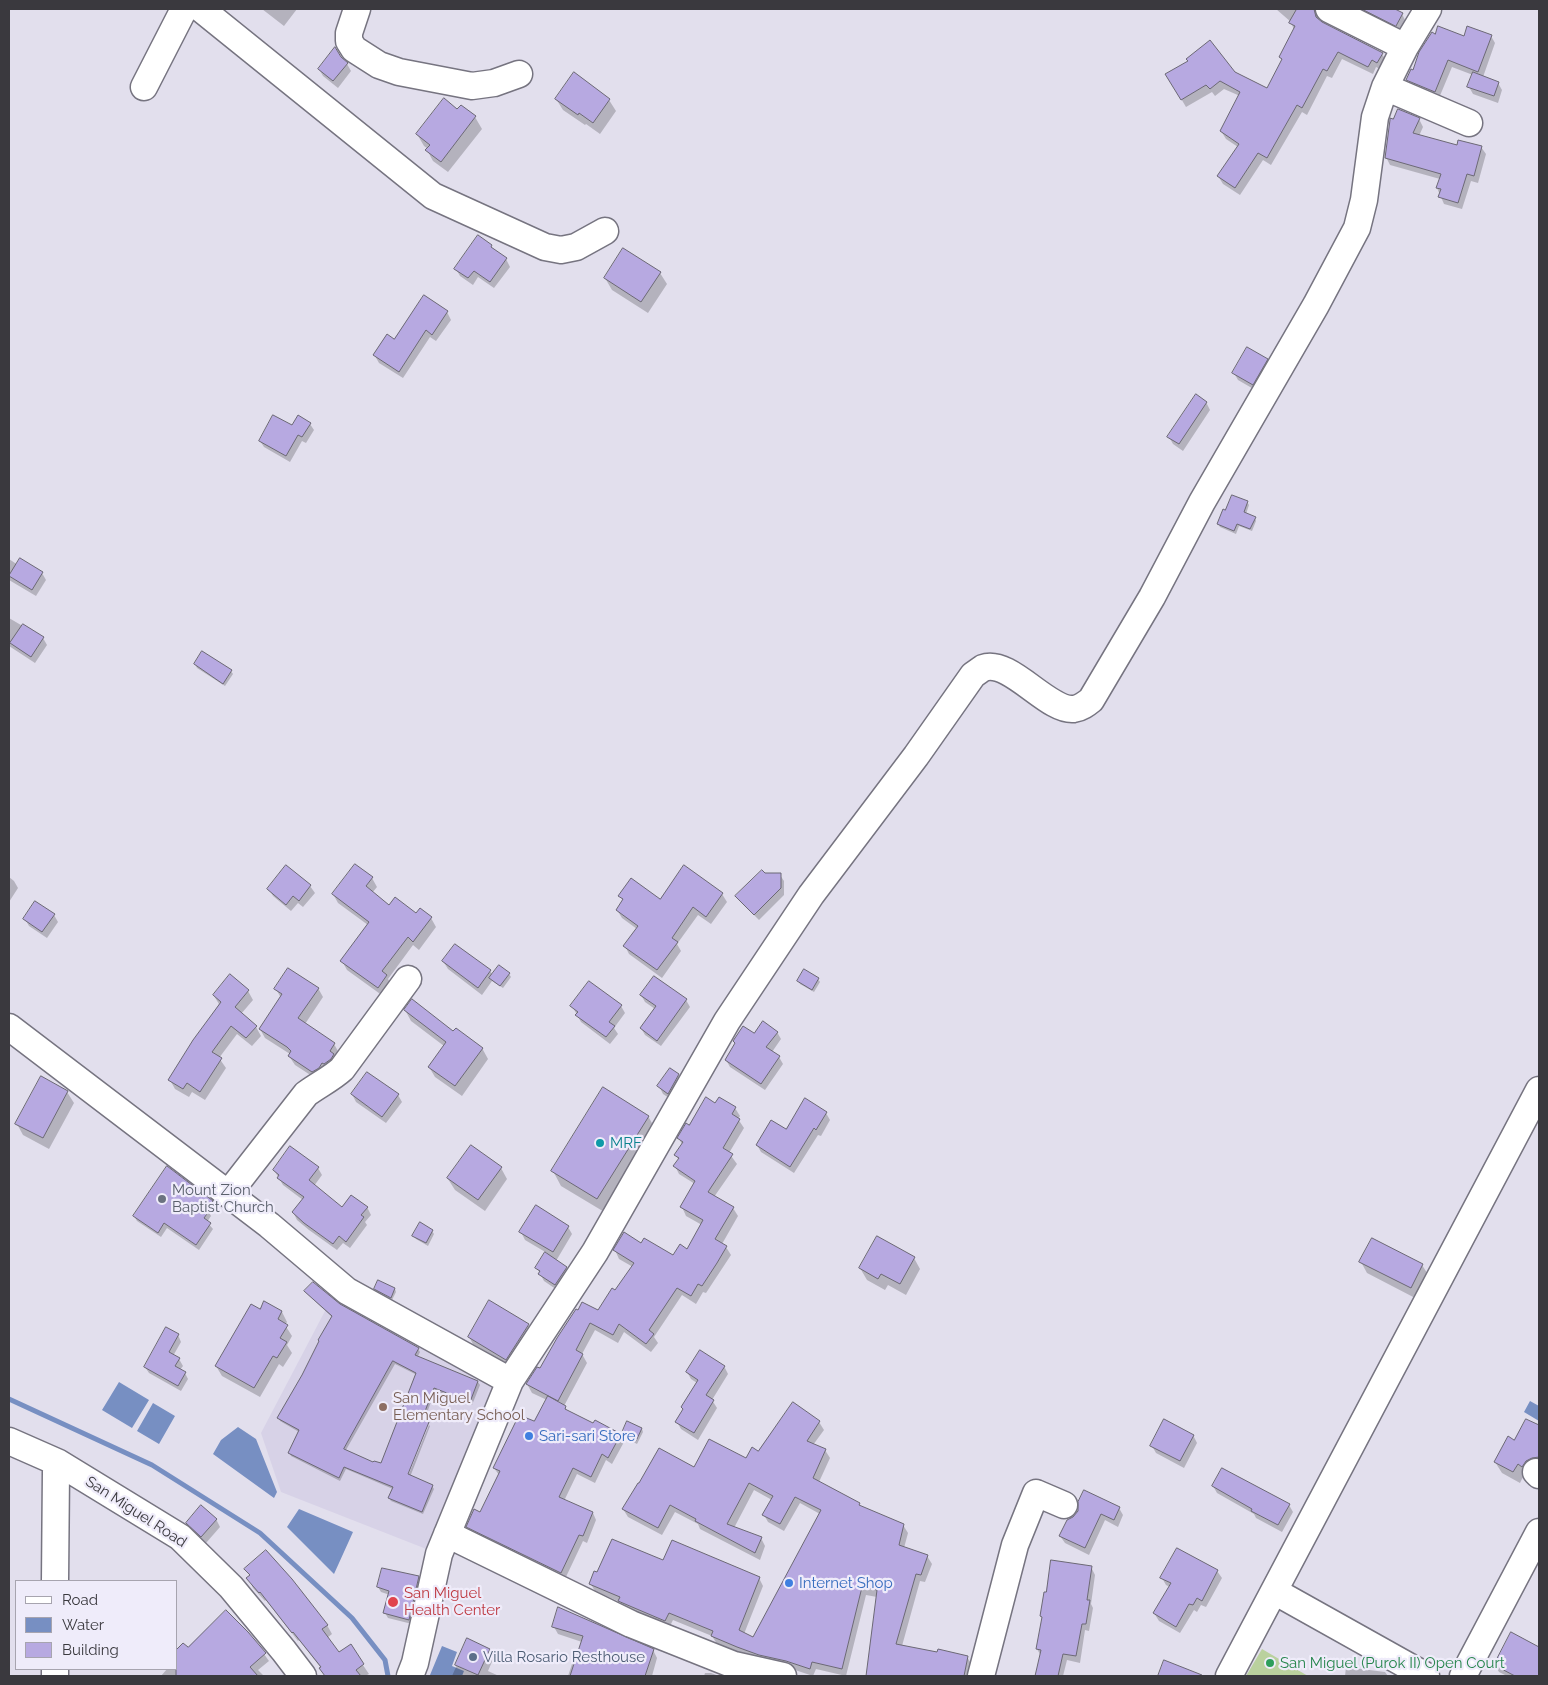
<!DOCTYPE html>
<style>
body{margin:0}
#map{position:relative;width:1548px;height:1685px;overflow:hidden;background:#e2dfed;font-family:Raleway,sans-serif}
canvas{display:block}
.frame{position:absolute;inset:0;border:10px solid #3a393e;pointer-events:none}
.legend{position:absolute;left:15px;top:1580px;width:162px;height:90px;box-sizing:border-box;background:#efecfa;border:1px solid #a7a4af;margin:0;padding:6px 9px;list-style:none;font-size:15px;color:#3a393e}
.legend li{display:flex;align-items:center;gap:10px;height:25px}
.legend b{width:25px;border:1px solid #a7a4af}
</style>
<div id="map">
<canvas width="1548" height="1685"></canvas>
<div class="frame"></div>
<ul class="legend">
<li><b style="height:6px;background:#fff"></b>Road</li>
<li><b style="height:14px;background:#778fc2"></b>Water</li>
<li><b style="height:14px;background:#b7a9e1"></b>Building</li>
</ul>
</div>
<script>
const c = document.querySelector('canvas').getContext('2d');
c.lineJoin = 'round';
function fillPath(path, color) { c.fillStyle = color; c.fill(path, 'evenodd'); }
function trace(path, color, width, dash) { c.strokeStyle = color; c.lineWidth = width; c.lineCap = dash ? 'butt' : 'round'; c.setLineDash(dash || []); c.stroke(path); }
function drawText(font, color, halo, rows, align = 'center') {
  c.font = font + ' Raleway,sans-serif'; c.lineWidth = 4.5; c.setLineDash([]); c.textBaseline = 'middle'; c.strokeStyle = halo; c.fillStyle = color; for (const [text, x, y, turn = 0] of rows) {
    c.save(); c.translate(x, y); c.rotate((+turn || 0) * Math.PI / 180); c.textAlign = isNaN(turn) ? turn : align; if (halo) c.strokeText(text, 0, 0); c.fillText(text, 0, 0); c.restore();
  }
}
const built = new Path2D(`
 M336,1290L503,1382L434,1552L281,1492L261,1433Z`);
const green = new Path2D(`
 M1262,1649L1308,1676H1246Z`);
const water = new Path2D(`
 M119,1382L149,1400L132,1428L102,1410Z
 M1530,1401L1539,1406V1421L1524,1412Z
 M153,1403L175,1416L159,1444L137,1431Z
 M238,1427L256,1439L277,1492L274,1498L213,1454L221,1440Z
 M299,1509L353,1532L334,1574L287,1527Z
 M442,1646L457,1652L452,1666L464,1671L462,1676L430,1675Z`);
const shadow = new Path2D(`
 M262,9H297L284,26Z
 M1276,9H1321L1319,11V21L1382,54L1387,62L1382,70L1376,67L1373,74L1342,59L1332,78L1327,76L1307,115L1302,112L1271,165L1263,160L1240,195L1223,184L1218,176L1238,147L1226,139L1221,131L1240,96L1224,89L1215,96L1212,92L1186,107L1167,75L1234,73L1267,90L1282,61L1280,57L1294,30L1291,22Z
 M1352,9H1392L1402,14L1406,22L1401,33Z
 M1491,36L1495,43L1483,77L1498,83L1502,90L1498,103L1473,94L1469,87L1473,75L1452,67L1439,98L1412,87L1408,80L1413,72Z
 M340,58L347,64L351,71L338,88L323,76L319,69Z
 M574,74L609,100L616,111L600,134L586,124L585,125L563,110L556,99Z
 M461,106L475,117L482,129L448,172L433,161L427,150L428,149L424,146L417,134L458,111Z
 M1419,119L1423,127L1419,136L1457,147H1481L1486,154L1478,183L1471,181L1462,209L1444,204L1437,188L1440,179L1390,165L1386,157Z
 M491,246L494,251L506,259L510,267L494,288L478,277L473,285L460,276L456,269Z
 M660,273L667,284L648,313L612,290L605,278Z
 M447,312L451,320L436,341L430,337L403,378L379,363L375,356L394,340Z
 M1267,359L1271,367L1257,391L1238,380L1234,373Z
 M1206,402L1210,410L1183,451L1173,444L1169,437Z
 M310,424L314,430L306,443L302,441L290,462L264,447L260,441L292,427Z
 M1247,502L1249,505L1246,514L1255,518L1256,521L1252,531L1239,526L1236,534L1220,527L1218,524Z
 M9,559L18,565L42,573L46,580L36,596L9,580Z
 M9,618L43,638L47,645L35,663L9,646Z
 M195,664L231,671L233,674L225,686L197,668Z
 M287,866L310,886L315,893L303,907L298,903L291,911L273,896L269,889Z
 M684,867L722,894L727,902L711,924L698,915L677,944L681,951L662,978L629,954L625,946L637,929L622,918L617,910L623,901L620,896L660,901Z
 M765,874L780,875L784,881V895L759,920L741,902L737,896Z
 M9,877L14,881L18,888L9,902Z
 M372,878L377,887L372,893L389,907L431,918L436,927L419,950L413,945L388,979L391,984L383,996L347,970L342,961L368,925L338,903L333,894Z
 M54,915L58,922L47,938L29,926L25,919Z
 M455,945L490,971L493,975L509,974L511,977L503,988L492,981L482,995L448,969L443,961Z
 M654,977L686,1000L690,1007L661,1046L645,1035L641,1028L655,1009L645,1002L641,995Z
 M818,979L820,982L814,992L800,984L798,981Z
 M318,988L323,997L305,1024L334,1044L339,1053L318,1080L295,1065L289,1056L290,1054L265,1038L260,1029L281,998L276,989Z
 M248,991L253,1000L241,1014L256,1027L261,1036L252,1046L237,1034L219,1058L226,1068L205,1100L192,1092L189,1097L175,1089L170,1080L219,1004L214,996Z
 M572,1006H621L625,1013L614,1028L618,1034L610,1044L581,1022Z
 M405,1010L454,1033L482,1048L488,1059L462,1096L435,1077L429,1067L444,1046L411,1021Z
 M777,1032L781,1039L772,1052L779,1057L783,1064L765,1090L730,1067L726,1060L736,1044L734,1041L755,1035Z
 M678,1075L683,1082L672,1100L663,1094L659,1086Z
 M67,1092L74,1103L49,1149L23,1135L17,1124Z
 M352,1094L398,1095L402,1102L386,1123L356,1102Z
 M716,1105L735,1108L740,1116L738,1119L744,1128L729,1153L737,1164L714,1197L733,1208L738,1216L722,1244L726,1247L731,1255L706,1293L703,1292L696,1304L682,1295L654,1337L658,1343L651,1352L624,1332L618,1343L595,1330L582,1354L587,1363L564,1406L568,1412L620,1435L624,1442L612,1464L606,1460L595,1483L577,1474L564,1501L593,1513L596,1520L587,1543L583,1541L565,1579L472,1534L468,1527L481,1514L499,1475L494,1468L534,1423L547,1400L532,1393L527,1384L598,1312L616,1292L633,1267L619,1259L615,1250L642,1244L674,1257L687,1250L702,1225L686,1216L682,1207L695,1184L679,1174L675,1166L679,1160L675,1155L682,1145L679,1138L689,1127Z
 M826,1113L830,1120L821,1136L818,1135L794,1173L761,1152L757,1145Z
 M648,1116L657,1132L606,1213L561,1186L553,1171Z
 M318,1168L322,1175L314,1186L343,1209L367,1207L371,1215L365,1222L367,1225L350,1248L343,1243L337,1250L309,1230L297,1220L293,1212L303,1200L283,1185L274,1170Z
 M501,1168L507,1179L485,1211L455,1190L448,1179Z
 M212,1202L215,1207L210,1214L211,1216L207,1222L213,1229L199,1250L167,1228L161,1237L137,1221L134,1216Z
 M568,1227L572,1234L556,1261L566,1267L571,1275L560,1292L544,1281L537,1268L547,1253L525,1240L521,1232Z
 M432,1231L434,1234L428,1246L416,1239L414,1236Z
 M914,1258L920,1269L906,1295L888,1285L885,1290L867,1280L860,1268Z
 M1361,1262L1422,1265L1429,1276L1417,1299L1367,1273Z
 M375,1289H395L396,1292L392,1300L377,1292Z
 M305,1292L339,1305L418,1349L420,1352L417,1358L478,1382L480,1385L472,1405L435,1391L424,1421L428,1424H427L404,1480L406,1481L429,1425L430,1426L410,1477L432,1486L434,1489L423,1514L391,1501L389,1498L393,1489L346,1469L340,1481L291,1456L290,1453L299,1432L280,1421L279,1418L303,1375L332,1317ZM395,1364L417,1375L381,1465L374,1464L346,1450Z
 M265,1302L282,1312L287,1322L285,1325L292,1336L287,1345L292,1353L283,1367L279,1364L260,1397L222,1376L216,1366Z
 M490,1302L528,1325L533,1332L510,1366L473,1344L469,1337Z
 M178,1335L181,1342L173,1356L179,1359L183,1366L180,1370L185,1373L188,1379L181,1391L149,1373L145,1367Z
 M724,1366L728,1374L712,1400L717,1408L698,1440L681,1429L677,1422L697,1383L691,1379L687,1372Z
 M793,1404L819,1422L824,1430L813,1445L825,1450L830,1458L819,1482L859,1504L861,1507L903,1525L908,1533L904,1548L927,1556L932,1564L925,1582L920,1581L902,1646L967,1657L972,1665L969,1676H868L877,1597L866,1595L846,1676L816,1669L813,1676L792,1669L764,1663L717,1644L712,1636L673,1620L669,1628L624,1609L620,1602L595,1591L590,1583L663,1562L759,1578L763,1586L744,1634L754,1639L820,1514L800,1503L784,1531L768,1522L764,1515L772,1500L754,1490L734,1528L761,1538L765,1546L760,1560L700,1529L698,1524L675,1512L662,1535L628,1517L623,1509L694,1468L746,1460L759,1452Z
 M1526,1420L1539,1427V1469L1524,1475L1520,1483L1502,1473L1495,1462L1515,1442Z
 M628,1423L642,1429L643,1432L637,1444L622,1436Z
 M1193,1435L1197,1443L1184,1468L1156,1453L1152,1446Z
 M1213,1486L1289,1505L1293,1512L1282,1532L1256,1518L1254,1514L1217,1493Z
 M1119,1508L1123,1515L1118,1527L1105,1520L1089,1555L1065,1543L1060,1536L1068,1520Z
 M216,1519L220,1527L206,1543L192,1530L187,1523Z
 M1091,1567L1095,1575L1091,1604L1093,1608L1089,1631L1085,1630L1080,1663L1067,1660L1063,1676H1037L1041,1656L1037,1649L1043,1619L1041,1616Z
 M246,1569L327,1625L332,1634L327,1638L339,1654L350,1646L369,1674L365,1676H325L321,1668L299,1640L298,1641L266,1600L265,1601L253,1588L248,1578L250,1576Z
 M1217,1571L1222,1578L1206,1607L1201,1605L1197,1612L1194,1610L1180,1633L1159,1621L1154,1613L1170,1587L1166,1585L1162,1578Z
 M418,1577L421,1582L412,1624L388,1618L385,1613L390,1595L381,1592L378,1587Z
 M554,1627L653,1650L657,1658L652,1676H568L572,1664L575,1665L582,1642L558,1634Z
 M248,1632L269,1661L258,1670L264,1676H161L167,1669H176L188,1649Z
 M1512,1634L1539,1648V1676H1507L1499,1672L1495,1665Z
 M468,1640L489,1650L494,1657L488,1671L499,1676H452Z
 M1346,1667L1385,1672L1388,1676H1345Z
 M705,1673H711L719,1676H704Z`);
const stream = new Path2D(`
 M9,1399L152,1465L260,1533L352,1618L385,1660L388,1676`);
const building = new Path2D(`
 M1297,9H1314L1316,17L1322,22L1383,53L1377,63L1372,60L1368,67L1338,52L1327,71L1323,69L1302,108L1297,105L1267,158L1258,153L1235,188L1217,176L1239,144L1220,131L1240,92L1220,81L1210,89L1206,85L1181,100L1165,74L1188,61L1186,59L1210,40L1235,72L1267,88L1282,59L1279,57L1295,26L1289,23Z
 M1362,9H1395L1403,13L1396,26Z
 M1438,26L1464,36L1467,26L1492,35L1478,72L1448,60L1435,92L1406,80L1411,69L1413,70L1419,52L1432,32L1435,34Z
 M335,47L341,57L348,63L333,81L318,69Z
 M574,72L610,99L593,123L579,113L578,115L555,99Z
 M1473,72L1499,82L1494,96L1467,87Z
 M444,98L457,109L461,105L476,116L441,162L425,150L430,145L416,134Z
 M1398,109L1420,118L1413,133L1457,145L1458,140L1482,146L1474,176L1467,174L1458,203L1438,197L1441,189L1436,188L1441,174L1385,158L1390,120V118L1393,119Z
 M478,235L492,245L491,247L507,258L490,282L474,271L468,278L454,269Z
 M623,248L661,272L641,302L604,278Z
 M424,295L448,311L432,335L426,330L399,372L373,355L387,334L394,339Z
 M1247,347L1268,359L1253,385L1232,373Z
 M1196,394L1207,402L1179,444L1167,437Z
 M273,415L292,425L298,415L311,423L302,437L298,435L286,456L259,441Z
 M1232,495L1248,501L1244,512L1256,517L1250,529L1237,524L1234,531L1217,524L1223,509L1225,510Z
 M20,558L43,572L32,590L9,576Z
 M23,624L44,637L31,657L10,643Z
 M202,651L232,670L223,684L194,664Z
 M355,864L373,877L366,886L389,905L395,897L416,913L420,908L432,917L413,942L408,937L382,971L387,975L378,988L340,961L369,922L332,894Z
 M286,865L311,885L299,901L293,896L286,905L267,889Z
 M684,865L723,893L706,917L693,907L672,938L678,942L657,970L623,946L638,926L616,910L623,899L618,896L631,878L660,899Z
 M762,870L765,873H781V888L754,915L735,896Z
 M35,901L55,914L42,932L23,919Z
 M455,944L491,970L478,988L442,961Z
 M499,965L510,973L500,986L489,978Z
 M288,968L319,988L298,1018L335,1043L330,1051L334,1054L331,1059L324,1064L322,1063L319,1068L312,1072L288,1056L291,1051L287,1047L259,1029L282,994L274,989Z
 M804,969L819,978L812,990L797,981Z
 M230,974L249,990L235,1007L257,1026L246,1038L231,1026L212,1052L222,1058L200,1092L187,1083L183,1089L168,1080L193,1040L221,1002L213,995Z
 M654,976L687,999L657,1041L640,1028L656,1006L640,995Z
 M589,981L622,1005L609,1022L615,1026L606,1037L575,1015L578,1012L570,1006Z
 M412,999L453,1031L456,1028L483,1048L455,1086L428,1067L446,1042L404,1010Z
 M763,1021L778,1032L766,1047L780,1056L761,1084L725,1060L735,1043L733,1041L743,1026L754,1033Z
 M670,1068L679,1074L668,1094L657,1086Z
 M367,1072L399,1094L382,1117L351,1094Z
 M41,1076L68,1091L43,1138L15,1124Z
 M603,1087L649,1116L597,1199L551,1171Z
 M706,1097L715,1103L719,1097L736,1107L732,1114L740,1119L723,1148L733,1154L708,1192L734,1207L715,1239L727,1246L717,1263L702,1286L698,1284L691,1296L677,1288L649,1330L654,1334L646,1344L619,1324L613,1335L590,1323L576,1350L583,1354L558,1401L526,1384L537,1367L540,1368L557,1338L576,1309L578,1310L582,1302L598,1310L612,1288L615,1290L634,1263L613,1250L624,1232L641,1243L644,1238L673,1255L680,1244L687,1249L703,1220L680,1207L695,1181L673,1166L679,1158L674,1155L683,1142L677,1138L686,1123L689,1125Z
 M805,1098L827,1112L816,1130L814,1128L790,1167L756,1145L771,1120L786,1129Z
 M471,1145L502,1167L478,1200L447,1178Z
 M290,1146L319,1167L309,1180L342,1207L351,1195L368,1207L361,1215L364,1217L346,1242L339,1236L333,1244L304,1223L292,1212L304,1197L277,1178L279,1175L273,1170Z
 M167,1166L213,1201L207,1209L209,1211L204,1218L211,1223L196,1245L164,1223L158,1233L133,1216Z
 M536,1205L569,1226L553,1252L519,1232Z
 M420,1222L433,1230L426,1243L412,1236Z
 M877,1236L915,1257L900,1284L881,1274L878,1279L859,1268Z
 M1372,1238L1423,1264L1411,1288L1359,1262Z
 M545,1252L567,1267L555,1285L538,1274L540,1271L535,1268Z
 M378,1280L395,1288L391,1298L374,1289Z
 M313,1282L340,1304L419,1348L415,1355L478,1381L470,1402L434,1388L422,1419L429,1422L408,1474L433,1485L422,1512L388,1498L393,1487L344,1467L339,1478L288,1453L299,1430L277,1418L302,1375L319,1341L318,1340L332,1316L304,1291ZM393,1361L416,1373L381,1463L374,1461L373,1462L344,1449Z
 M489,1300L529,1324L506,1360L468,1337Z
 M264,1301L282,1311L278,1319L288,1325L280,1338L287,1342L277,1358L273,1356L254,1388L215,1366L251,1304L260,1309Z
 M166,1327L179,1334L169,1352L180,1358L175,1366L186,1372L178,1386L144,1367Z
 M700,1350L725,1366L706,1395L714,1400L694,1433L675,1422L683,1409L681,1407L698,1380L686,1372Z
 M548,1396L566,1406L565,1409L593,1423L595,1420L621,1434L608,1458L602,1454L591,1477L573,1468L559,1497L593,1512L583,1536L579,1535L561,1573L466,1527L474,1509L480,1512L500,1471L493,1468L519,1415L534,1421Z
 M793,1402L820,1421L807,1441L826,1449L813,1478L860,1503L859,1505L904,1524L899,1545L928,1555L921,1575L916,1574L896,1644L937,1652L938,1649L968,1656L964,1676H866L877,1590L862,1587L842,1669L812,1662L810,1669L786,1661L759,1655L737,1647L711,1636L713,1631L669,1613L665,1621L618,1601L620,1597L589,1584L594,1571L597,1572L612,1539L663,1560L672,1540L760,1577L739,1630L753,1637L821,1510L795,1497L780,1524L762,1515L773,1496L749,1483L727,1524L762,1537L755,1553L695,1521L696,1519L670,1505L658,1528L622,1509L638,1483H639L659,1448L694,1467L709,1439L746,1458L752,1447L758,1451Z
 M1164,1419L1194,1435L1180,1461L1150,1446Z
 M1526,1419L1539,1425V1457L1532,1458L1526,1461L1522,1467L1518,1464L1513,1472L1494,1462L1508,1436L1514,1440Z
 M627,1421L642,1428L636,1441L621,1435Z
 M1222,1468L1290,1504L1278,1525L1251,1511L1252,1509L1212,1486Z
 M1084,1490L1120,1507L1114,1520L1101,1514L1085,1548L1059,1536L1067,1520L1073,1517L1078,1511V1502Z
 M201,1505L217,1519L201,1537L186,1523Z
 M1177,1548L1218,1570L1202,1601L1197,1598L1193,1605L1189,1604L1176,1627L1153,1613L1171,1583L1160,1578Z
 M266,1550L292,1579L328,1625L322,1629L339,1652L351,1644L364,1664L356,1670L361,1676H325L319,1668L321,1667L293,1632L292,1633L260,1592L259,1593L246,1578L250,1575L244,1569Z
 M1051,1560L1092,1566L1087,1600H1090L1086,1624H1082L1076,1656L1063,1654L1058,1676H1035L1041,1650L1036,1649L1042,1617L1040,1616L1044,1592H1046Z
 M382,1568L419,1576L409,1620L383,1613L389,1591L377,1587Z
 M558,1607L654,1649L645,1676H570L583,1636L552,1627Z
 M226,1610L248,1632L266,1653L250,1667L258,1676H176V1650L183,1643L188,1647Z
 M1511,1632L1539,1647V1676H1515L1494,1665Z
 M467,1638L490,1649L478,1675L455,1665Z
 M1164,1660L1202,1675V1676H1158Z`);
const minor = new Path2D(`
 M201,9L433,196L545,247L561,250L576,247L605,231
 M357,9L349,33V41L354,49L379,65L399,72L472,86L494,83L519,74
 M1329,9L1405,47
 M144,87L184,9
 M1385,87L1469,123
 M9,1027L269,1225L347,1291L510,1381L439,1554L415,1663L410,1676
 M228,1194L306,1094C318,1085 331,1079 342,1069L408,979
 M510,1381L595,1252L727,1021L811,895L916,756L973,675C976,673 980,670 983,668C1010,658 1048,712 1074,709C1081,708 1086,704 1091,700L1152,597L1202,502L1316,305L1357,228L1364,200L1375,117L1385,87L1405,47L1428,9
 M9,1441L59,1463L180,1537L231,1587L284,1651L303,1676
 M1536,1472L1539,1475
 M447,1534L631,1624L734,1665L783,1676
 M55,1581L56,1471
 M1274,1591L1426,1676
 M55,1676V1669
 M981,1676L1015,1545L1036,1493L1064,1505
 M1229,1676L1539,1090
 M1463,1676L1539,1532`);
const markers = [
 [600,1143,5,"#0f9aa8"],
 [162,1199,5,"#6b7280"],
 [383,1407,5,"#8d6e63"],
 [529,1436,5,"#3f7fe0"],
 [789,1583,5,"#3f7fe0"],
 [393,1602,6,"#e0444e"],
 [473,1657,5,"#5c6f8a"],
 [1270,1663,5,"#2e9e5b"]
];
const cultureNames = [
 ["MRF",610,1143]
];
const worshipNames = [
 ["Mount Zion",172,1190],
 ["Baptist Church",172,1207]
];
const educationNames = [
 ["San Miguel",393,1398],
 ["Elementary School",393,1415]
];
const shopNames = [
 ["Sari-sari Store",539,1436],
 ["Internet Shop",799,1583]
];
const streetNames = [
 ["San Miguel Road",136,1512,33]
];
const healthNames = [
 ["San Miguel",404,1593],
 ["Health Center",404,1610]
];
const serviceNames = [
 ["Villa Rosario Resthouse",483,1657]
];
const leisureNames = [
 ["San Miguel (Purok II) Open Court",1280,1663]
];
fillPath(built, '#d7d2e7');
fillPath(green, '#bad19e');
fillPath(water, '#778fc2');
fillPath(shadow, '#0003');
trace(stream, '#778fc2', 5);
fillPath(building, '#b7a9e1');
trace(building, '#6b6874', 1);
trace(minor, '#767480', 29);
trace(minor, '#fff', 26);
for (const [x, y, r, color] of markers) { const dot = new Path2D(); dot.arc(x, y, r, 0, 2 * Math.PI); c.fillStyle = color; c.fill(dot); trace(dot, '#efecfa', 2); }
drawText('15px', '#0d838f', '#efecfa', cultureNames, 'left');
drawText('15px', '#5b616d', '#efecfa', worshipNames, 'left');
drawText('15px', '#785e54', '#efecfa', educationNames, 'left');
drawText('15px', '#366cbe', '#efecfa', shopNames, 'left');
drawText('15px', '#3a393e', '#efecfa', streetNames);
drawText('15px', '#be3a42', '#efecfa', healthNames, 'left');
drawText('15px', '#4e5e75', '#efecfa', serviceNames, 'left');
drawText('15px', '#27864d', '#efecfa', leisureNames, 'left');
</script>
